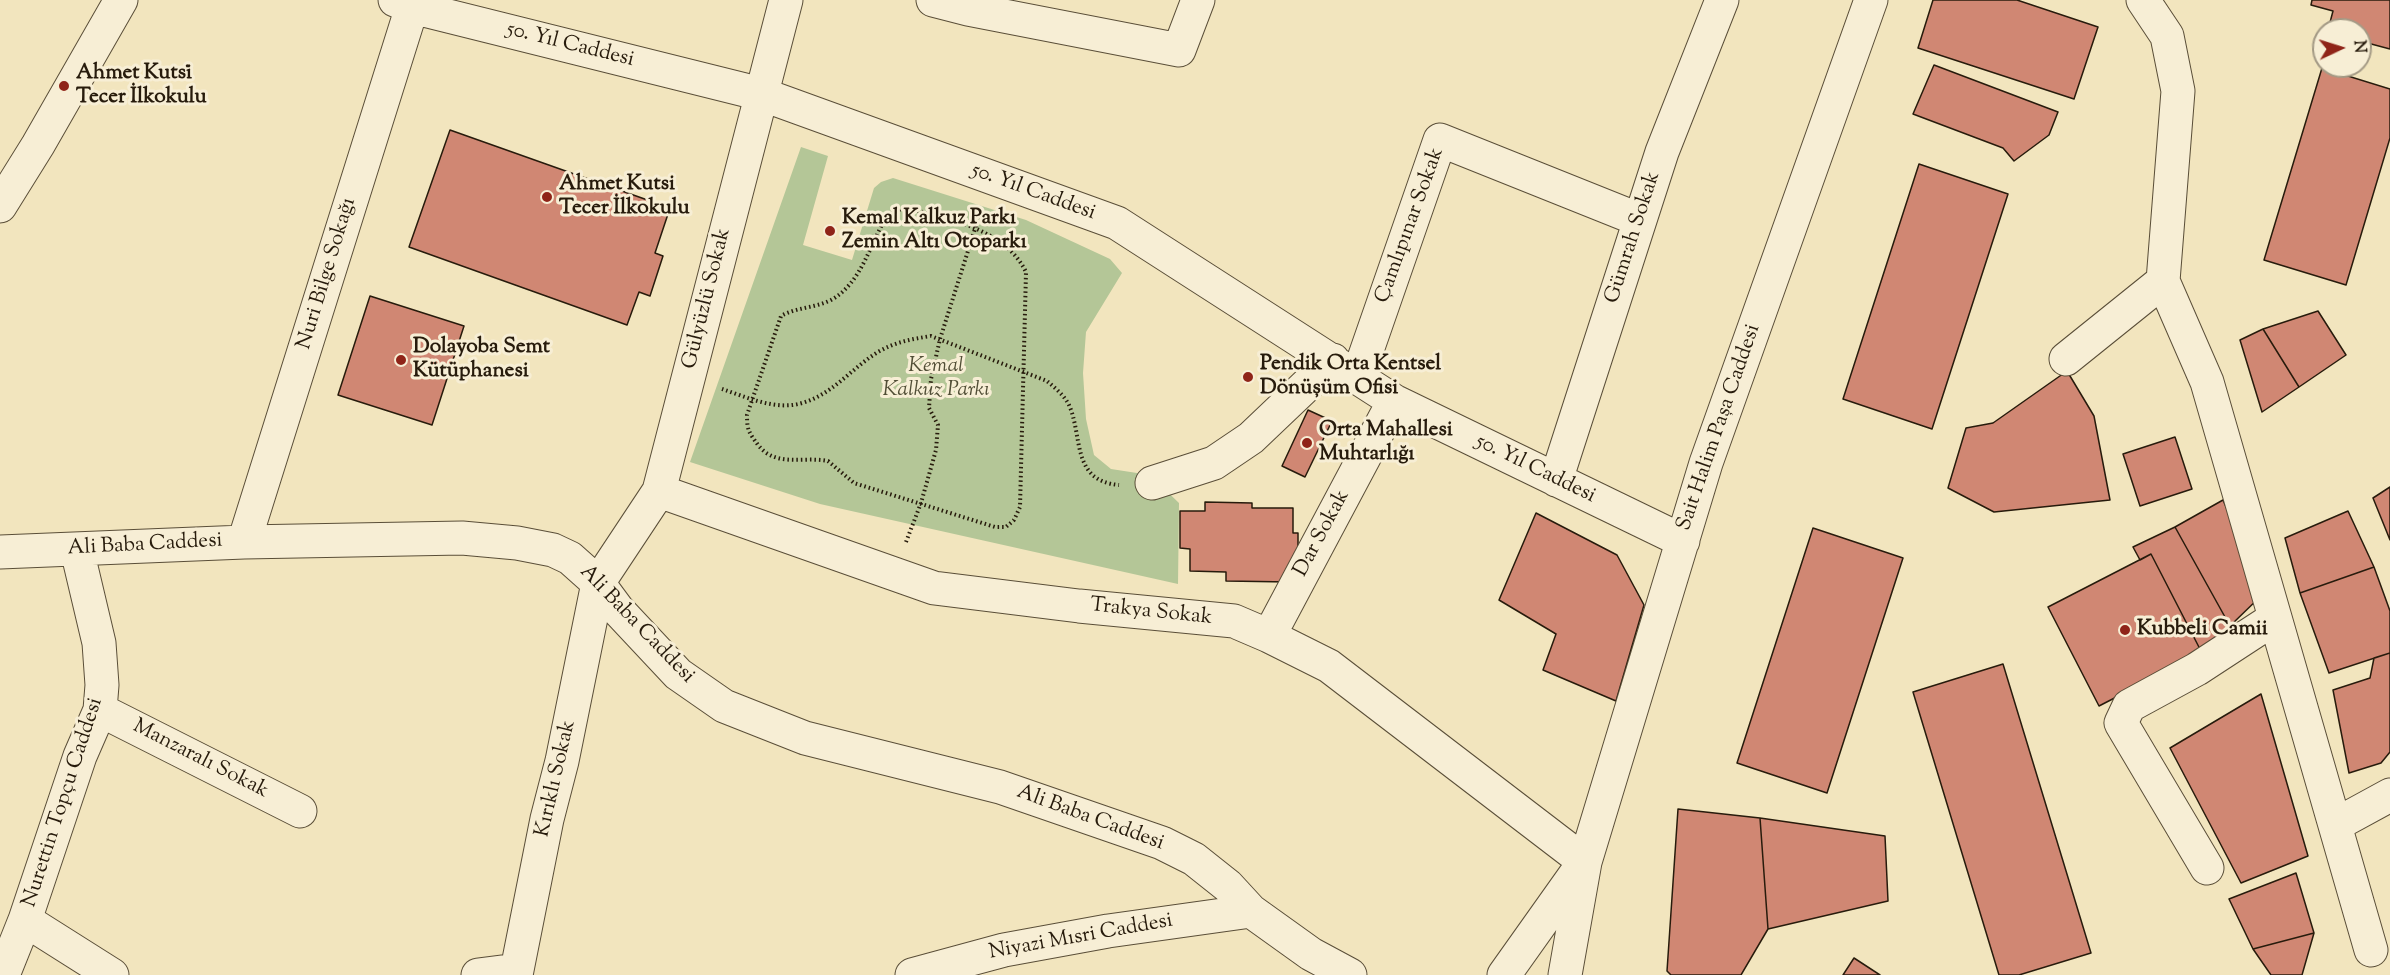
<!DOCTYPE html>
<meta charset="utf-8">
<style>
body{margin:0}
#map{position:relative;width:2390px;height:975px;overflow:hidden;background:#f2e5be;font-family:"Sorts Mill Goudy",serif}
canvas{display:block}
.north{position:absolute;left:2312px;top:18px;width:60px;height:60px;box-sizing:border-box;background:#f7eed5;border:2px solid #a49a85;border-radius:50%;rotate:86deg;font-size:16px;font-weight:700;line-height:24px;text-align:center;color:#271b0c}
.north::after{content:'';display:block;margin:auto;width:21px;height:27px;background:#8f2418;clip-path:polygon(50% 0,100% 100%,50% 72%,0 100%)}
</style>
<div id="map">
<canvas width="2390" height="975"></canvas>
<div class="north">N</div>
</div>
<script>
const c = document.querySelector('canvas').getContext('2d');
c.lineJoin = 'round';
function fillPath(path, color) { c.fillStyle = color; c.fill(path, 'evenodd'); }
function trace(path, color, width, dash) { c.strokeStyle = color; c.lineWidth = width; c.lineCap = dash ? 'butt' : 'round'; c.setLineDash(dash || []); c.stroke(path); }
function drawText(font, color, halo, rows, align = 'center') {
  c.font = font + ' "Sorts Mill Goudy",serif'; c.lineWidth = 6; c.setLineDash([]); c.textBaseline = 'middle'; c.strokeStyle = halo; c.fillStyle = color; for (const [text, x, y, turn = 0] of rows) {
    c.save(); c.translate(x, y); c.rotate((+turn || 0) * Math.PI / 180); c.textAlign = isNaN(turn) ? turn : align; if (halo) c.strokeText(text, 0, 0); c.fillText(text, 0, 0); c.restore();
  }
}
const green = new Path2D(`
 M801,147L828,156L803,245L852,260L874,188L881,182L893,178L1026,220L1110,259L1122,273L1086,332L1083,373L1086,419L1094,455L1111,469L1150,475L1179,503L1178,584L820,504L690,462Z`);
const building = new Path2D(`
 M1933,0H2017L2098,27L2074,99L1918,48Z
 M2312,0H2390V49L2360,41V30H2328L2333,11L2311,5Z
 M1934,65L2058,112L2049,135L2014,161L2003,148L1913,114Z
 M2322,68L2390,89V138L2346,285L2264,260Z
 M450,130L670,208L655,253L663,256L650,296L639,292L627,325L409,247Z
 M1919,164L2008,194L1932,429L1843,399Z
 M370,296L464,326L432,425L338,395Z
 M2318,311L2346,355L2299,387L2263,329Z
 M2263,329L2299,387L2262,412L2240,340Z
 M2067,371L2094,416L2110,500L1994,512L1948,488L1966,428L1993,423Z
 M1308,410L1332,421L1305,477L1282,466Z
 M2175,437L2192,489L2140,506L2123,454Z
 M2390,487V540L2373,498Z
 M2223,500L2264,593L2230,626L2175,527Z
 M1205,502L1252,503V508H1293V533H1298V562L1290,582L1226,581V572L1190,571V549L1180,548V511H1205Z
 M2348,511L2374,567L2300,593L2285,538Z
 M1536,513L1617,555L1644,605L1616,701L1543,670L1556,634L1499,600Z
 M2175,527L2230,626L2202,653L2151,554L2140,560L2133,547Z
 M1813,528L1903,558L1827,793L1737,763Z
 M2151,554L2202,653L2099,706L2048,607Z
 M2374,567L2390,611V653L2329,673L2300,593Z
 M2390,653V752L2381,763L2349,773L2333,690L2370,678L2374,658Z
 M2003,664L2091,953L2019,975H1999L1913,692Z
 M2261,694L2308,856L2241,883L2170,748Z
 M1678,809L1760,818L1768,929L1741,975H1671L1667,971Z
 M1760,818L1885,836L1888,901L1768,929Z
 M2296,873L2314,933L2253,949L2229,899Z
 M2314,933L2302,975H2271L2253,949Z
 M1854,958L1880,975H1843Z`);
const path = new Path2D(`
 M904,208C947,217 1006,230 1026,272L1020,507L1014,520L1006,527H995L854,483L828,461C803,456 776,468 758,445C749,432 747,431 747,415L781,316C797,307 815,308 831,300C862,283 870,243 888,214Z
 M722,389C746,397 776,411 802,403C832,395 853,367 878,352C895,342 912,339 931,336L1047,381C1055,388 1064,395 1069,405C1083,436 1071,481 1119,485
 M906,542L921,503L936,450L938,425L929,408L931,379L940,339L981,210`);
const minor = new Path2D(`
 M395,0L412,7L761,94L1117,223L1394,401L1683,541
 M933,0L968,9L1179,50L1198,0
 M2143,0L2167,36L2178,91L2163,281L2207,382L2371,950
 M0,206L38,145L121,0
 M2066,359L2163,281
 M1358,376L1440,140L1640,220
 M1556,480L1662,152L1722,0
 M1152,483L1214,463L1251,438L1333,360
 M659,491L934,588L1079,606L1234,621L1269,636L1329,666L1585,862
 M244,542L412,7
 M77,550L99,643L102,685L100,710L80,756L25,920L112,975
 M0,552L244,542L462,538L517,543L553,550L570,558L598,583L618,610L678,674L724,706L805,738L1000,787L1162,843L1194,859L1228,886L1251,911L1311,954L1350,975
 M1269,636L1394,401
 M100,710L300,811
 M2335,825L2390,795
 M2207,868L2121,723L2129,706L2197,669L2275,618
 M3,975L25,920
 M478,975L517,970
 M516,975L547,819L562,761L598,583L659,491L786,0
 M912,975L1004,950L1108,931L1251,911
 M1504,975L1580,868
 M1565,975L1585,862L1706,463L1871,0`);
const markers = [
 [64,86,6,"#8f2418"],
 [547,197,6,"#8f2418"],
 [830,231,6,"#8f2418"],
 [401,360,6,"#8f2418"],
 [1248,377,6,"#8f2418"],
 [1307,443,6,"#8f2418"],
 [2125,630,6,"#8f2418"]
];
const streetNames = [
 ["50. Yıl Caddesi",570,46,14],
 ["50. Yıl Caddesi",1033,193,20],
 ["Çamlıpınar Sokak",1411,226,-70],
 ["Gümrah Sokak",1634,238,-72],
 ["Nuri Bilge Sokağı",328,274,-73],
 ["Gülyüzlü Sokak",708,299,-76],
 ["Sait Halim Paşa Caddesi",1720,428,-71],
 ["50. Yıl Caddesi",1535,470,26],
 ["Dar Sokak",1323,534,-62],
 ["Ali Baba Caddesi",145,546,-3],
 ["Trakya Sokak",1151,613,6],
 ["Ali Baba Caddesi",636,625,46],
 ["Manzaralı Sokak",200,760,27],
 ["Kırıklı Sokak",557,779,-77],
 ["Nurettin Topçu Caddesi",64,803,-72],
 ["Ali Baba Caddesi",1090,819,20],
 ["Niyazi Mısri Caddesi",1081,938,-10]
];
const poiNames = [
 ["Ahmet Kutsi̇",76,74],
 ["Tecer İlkokulu",76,98],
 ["Ahmet Kutsi",559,185],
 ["Tecer İlkokulu",559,209],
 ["Kemal Kalkuz Parkı",842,219],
 ["Zemin Altı Otoparkı",842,243],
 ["Dolayoba Semt",413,348],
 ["Kütüphanesi",413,372],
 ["Pendik Orta Kentsel",1260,365],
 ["Dönüşüm Ofisi",1260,389],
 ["Orta Mahallesi",1319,431],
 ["Muhtarlığı",1319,455],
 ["Kubbeli Camii",2137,630]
];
const parkNames = [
 ["Kemal",936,367],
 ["Kalkuz Parkı",936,391]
];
fillPath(green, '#b4c697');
fillPath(building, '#d08773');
trace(building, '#271b0c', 1.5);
trace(minor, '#5a4e38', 35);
trace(path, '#271b0c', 4, [1.5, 3]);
trace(minor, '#f7eed5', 33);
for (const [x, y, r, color] of markers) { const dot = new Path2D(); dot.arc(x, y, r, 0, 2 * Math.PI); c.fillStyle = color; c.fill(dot); trace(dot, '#f7eed5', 2); }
drawText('21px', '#271b0c', '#f7eed5', streetNames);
drawText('bold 21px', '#271b0c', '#f7eed5', poiNames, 'left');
drawText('italic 21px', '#514e36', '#f7eed5', parkNames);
</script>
